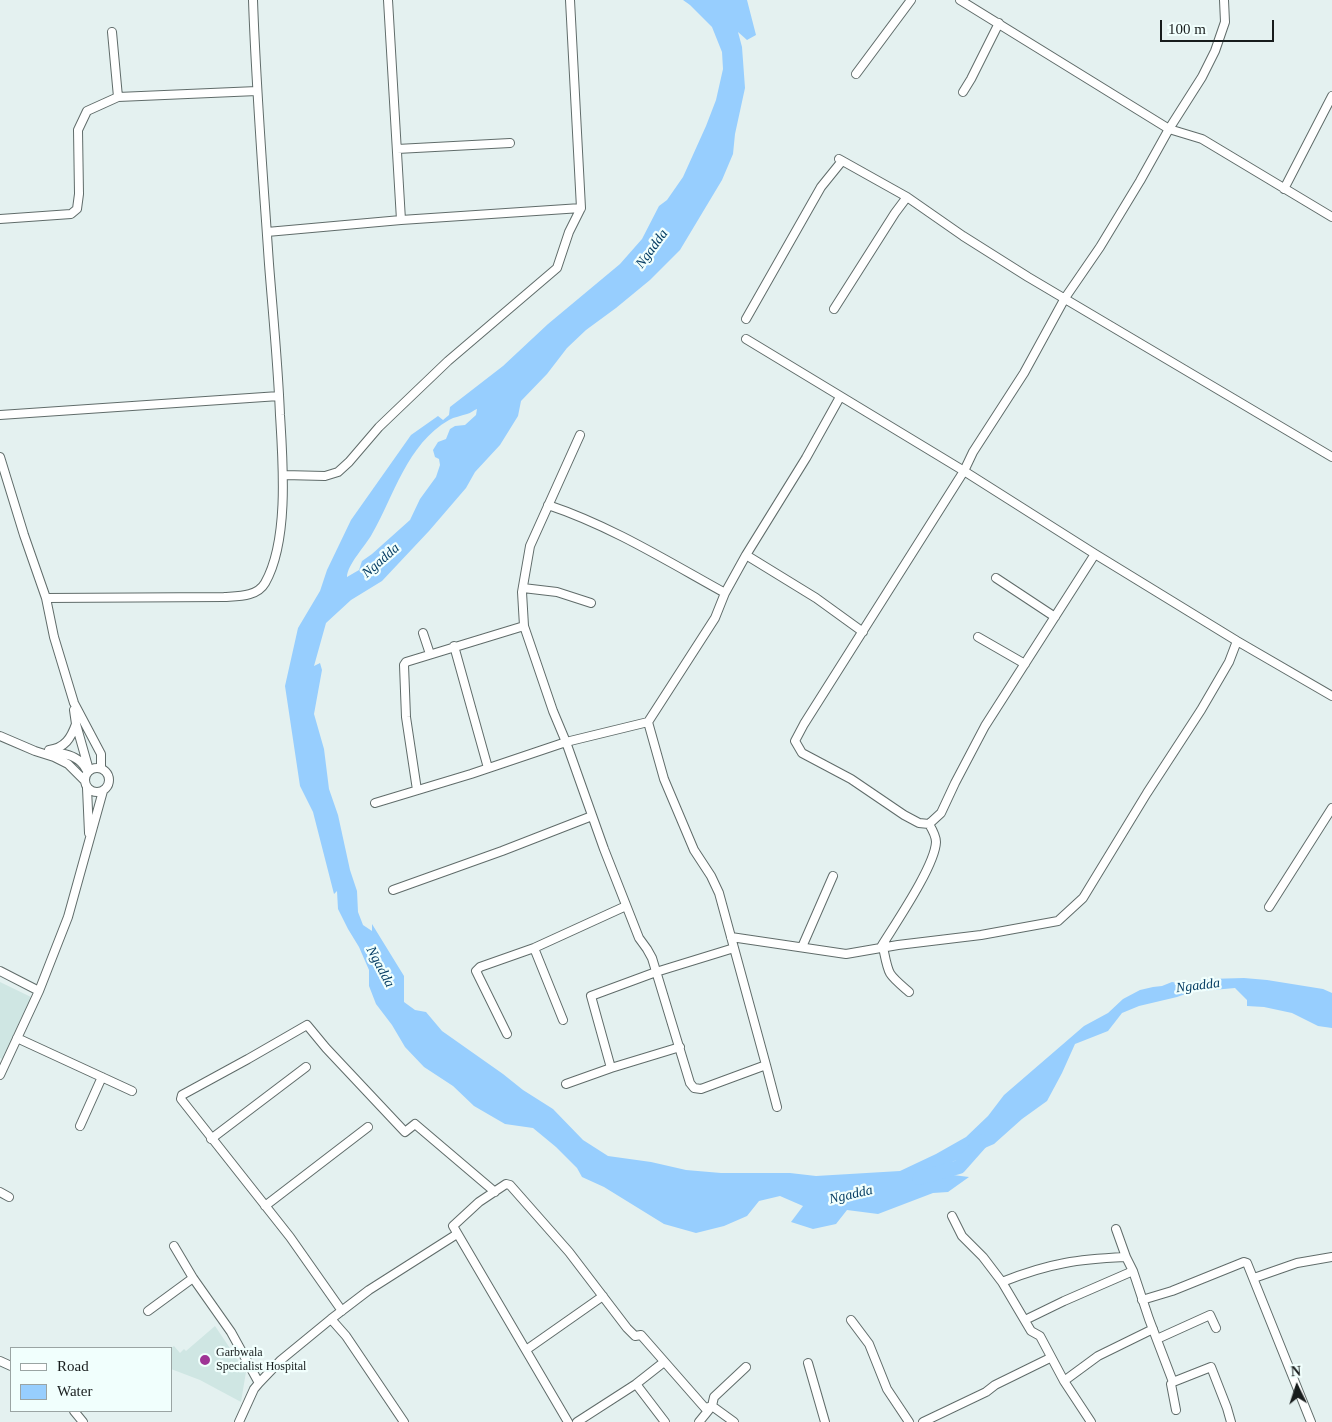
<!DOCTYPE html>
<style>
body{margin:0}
#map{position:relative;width:1332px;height:1422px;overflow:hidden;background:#e4f1f0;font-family:Georgia,serif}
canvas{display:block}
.legend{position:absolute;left:10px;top:1347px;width:162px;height:65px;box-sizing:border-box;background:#f1fffd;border:1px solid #9aa4a3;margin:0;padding:6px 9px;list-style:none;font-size:15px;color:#171c1c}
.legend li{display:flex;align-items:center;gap:10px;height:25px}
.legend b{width:25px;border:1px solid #9aa4a3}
.north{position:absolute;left:1272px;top:1362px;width:50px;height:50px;-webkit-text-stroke:4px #f1fffd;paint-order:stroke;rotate:356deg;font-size:14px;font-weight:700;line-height:20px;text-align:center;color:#171c1c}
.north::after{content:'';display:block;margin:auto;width:18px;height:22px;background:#171c1c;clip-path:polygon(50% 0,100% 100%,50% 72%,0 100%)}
.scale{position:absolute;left:1160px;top:20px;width:114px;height:22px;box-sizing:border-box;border:2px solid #171c1c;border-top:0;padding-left:6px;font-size:15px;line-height:18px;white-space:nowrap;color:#171c1c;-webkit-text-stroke:4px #f1fffd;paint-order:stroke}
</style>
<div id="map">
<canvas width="1332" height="1422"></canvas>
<ul class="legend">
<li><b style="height:6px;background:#fff"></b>Road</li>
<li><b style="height:14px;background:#97cefe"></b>Water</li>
</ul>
<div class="north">N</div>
<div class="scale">100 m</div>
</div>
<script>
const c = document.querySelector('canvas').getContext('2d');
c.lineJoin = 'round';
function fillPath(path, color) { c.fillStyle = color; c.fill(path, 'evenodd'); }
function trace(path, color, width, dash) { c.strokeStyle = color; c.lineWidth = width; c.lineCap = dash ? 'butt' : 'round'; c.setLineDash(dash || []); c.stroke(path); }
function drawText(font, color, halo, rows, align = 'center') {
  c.font = font + ' Georgia,serif'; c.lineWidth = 4.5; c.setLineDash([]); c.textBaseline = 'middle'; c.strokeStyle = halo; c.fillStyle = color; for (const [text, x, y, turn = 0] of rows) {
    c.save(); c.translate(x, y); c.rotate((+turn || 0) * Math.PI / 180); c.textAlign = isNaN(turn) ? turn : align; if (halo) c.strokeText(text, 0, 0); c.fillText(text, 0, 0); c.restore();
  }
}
const built = new Path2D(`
 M0,982L31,997L2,1059L0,1058Z
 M215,1326L246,1372L241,1402L200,1380L171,1369V1348L174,1346L180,1353L184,1349L186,1351Z`);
const water = new Path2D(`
 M683,0H747L756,35L747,40L738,32L742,47L745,88L735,134L733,154L722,180L680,250L650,280L616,308L586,330L567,348L547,374L521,401L518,416L500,445L475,472L466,488L429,531L382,581L351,600L326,623L314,666L320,663L322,670L314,714L324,749L329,789L338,815L350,870L357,891L358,912L363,925L372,931V924L404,976V1002L415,1010L426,1012L442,1031L503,1074L523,1090L553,1109L583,1140L608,1156L651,1162L686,1170L721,1173H790L816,1176L900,1171L936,1154L966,1137L988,1116L1004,1095L1084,1026L1108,1013L1123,999L1140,990L1153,987L1162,986L1172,982L1184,984L1208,979L1244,978L1267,980L1323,989L1332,993V1028L1318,1026L1292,1013L1264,1007L1247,1006V1000L1235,988L1191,992L1177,997L1139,1006L1122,1013L1108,1031L1075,1044L1062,1073L1047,1101L1022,1119L994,1144L929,1172L969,1177L948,1192L933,1193L878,1214L847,1210L836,1224L813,1229L791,1222L803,1206L780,1196L759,1201L747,1216L724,1226L696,1233L664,1224L604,1187L582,1177L577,1168L556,1147L533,1128L505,1124L474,1106L453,1086L424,1067L405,1047L392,1025L376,1004L369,986V970L359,947L348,929L338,909L337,891L334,894L313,812L300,786L285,686L298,628L320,591L327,570L351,520L411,435L438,416L443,420L449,415L450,407L503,366L548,324L620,264L642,239L659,206L667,200L683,177L706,126L716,100L723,69L722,52L712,27L690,5ZM477,409L476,415L465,425L455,426L450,429L446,439L438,442L433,450L435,457L439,459L440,465L436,477L420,499L410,520L372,554L362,561L359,570L347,577C347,565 366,545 372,534C394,496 407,444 449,420C454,417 461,416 467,414C471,413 474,410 477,409Z`);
const river = new Path2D(`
 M919,1178L959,1167L982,1141`);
const minor = new Path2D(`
 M388,0L401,220
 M960,0L1169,129L1202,139L1332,217
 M112,32L118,97
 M856,74L911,0
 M963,92L971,79L999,23
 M397,149L510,143
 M839,159L907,197L963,236L1028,277L1332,457
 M1284,189L1332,96
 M0,219L71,214L77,209L79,194L78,130L87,111L118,97L257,91
 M267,232L401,220L581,208
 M834,309L895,213L907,197
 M746,319L821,187L842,161
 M746,339L964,471L1095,554L1237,641L1332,696
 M0,415L279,396
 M580,435L530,546L522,592L524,626L553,711L566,742L604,849L639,938L647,949L652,958L690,1083L694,1088L701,1089L766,1065L719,893L711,876L694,850L664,779L648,722
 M0,457L24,535L46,598L54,637L74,703L101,754V768
 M284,475L325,476L338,472L349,462L379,427L448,361L557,268L569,232L581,208L570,0
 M548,505C611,526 667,561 725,593
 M1095,554L985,726L955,783L941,813L929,824L919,823L904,815L851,779L802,753L795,741L804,724L964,471L973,452L1024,373L1065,298L1100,247L1140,181L1169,129L1202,77L1215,51L1225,22L1224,0
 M746,555L816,598L863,632
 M996,578L1055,617
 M523,588L557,592L591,603
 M46,598L224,597C238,596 257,597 265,583C289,541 283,463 280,415C278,365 273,315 269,264C263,176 256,88 253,0
 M423,633L430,654
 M978,637L1025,664
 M454,646L488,768
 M74,710L76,724L89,770
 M0,736L35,751L54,757L68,764L84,780
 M49,750C64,755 78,754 86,769
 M49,750C65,748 71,738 76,724
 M85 780a12 12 0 1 1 24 0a12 12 0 1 1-24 0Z
 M87,788L89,833
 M417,790L406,717L404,665L406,662L524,626
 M375,803L471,774L566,742L648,722L715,618L725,593L746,555L806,458L840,397
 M393,890L502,851L592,816
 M1269,907L1332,808
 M731,937L846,954L898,945L981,935L1058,921L1083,898L1147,793L1201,710L1229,662L1237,641
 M802,947L833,876
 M881,947C895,924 935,866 936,842C936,836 932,829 929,824
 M883,947C889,976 887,973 909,992
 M534,948L563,1020
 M0,971L39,991
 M507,1034L476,971L480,967L534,948L626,906
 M17,1038L132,1091
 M680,1047L611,1068L591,996L656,972L734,948
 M766,1065L777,1107
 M0,1075L39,991L68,917L103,791
 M566,1084L611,1068
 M80,1126L102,1077
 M211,1139L306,1067
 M0,1192L9,1197
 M265,1206L368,1127
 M952,1216L962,1236L983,1257L1002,1282L1031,1331L1040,1336L1064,1381L1091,1422
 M1116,1229L1126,1257
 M174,1246L193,1278L231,1332L259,1383
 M1254,1278L1297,1263L1332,1257
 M1002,1282C1022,1274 1043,1267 1065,1263C1085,1259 1106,1258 1126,1257L1133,1271
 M1142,1300L1172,1291L1244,1262L1247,1263L1311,1422
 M148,1311L193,1278
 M342,1311L290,1237L181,1099L182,1095L248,1059L307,1025L326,1048L405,1132L415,1124L495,1192
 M331,1319L369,1290L457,1234
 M851,1320L869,1344L887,1389L909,1422
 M1025,1320L1064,1301L1133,1271L1149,1319L1173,1382L1211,1367L1227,1408L1231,1422
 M1157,1339L1210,1315L1216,1328
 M526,1350L603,1296
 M0,1361L11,1366
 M808,1363L825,1422
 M1064,1381L1098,1356L1153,1329
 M1173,1382L1171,1384L1176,1410
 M636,1384L665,1422
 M74,1411L83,1422
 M239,1422L254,1389L259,1383L281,1360L331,1319L346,1336L404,1422
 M568,1422L453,1226L479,1202L506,1184L510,1185L569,1252L627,1328L635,1336L641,1335L705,1408L712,1406L734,1422
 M577,1422L636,1384L664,1362
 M699,1422L712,1406L714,1397L746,1367
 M923,1422L986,1392L995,1385L1050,1358`);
const markers = [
 [205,1360,6,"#9f3495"]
];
const poiNames = [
 ["Garbwala",216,1353],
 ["Specialist Hospital",216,1367]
];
const waterNames = [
 ["Ngadda",652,249,-54],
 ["Ngadda",381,561,-41],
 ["Ngadda",380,967,62],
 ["Ngadda",1198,986,-7],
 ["Ngadda",851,1195,-13]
];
fillPath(built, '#cfe6e3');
fillPath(water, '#97cefe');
trace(river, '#97cefe', 14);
trace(minor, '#606c6a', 10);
trace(minor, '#fff', 8);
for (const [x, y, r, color] of markers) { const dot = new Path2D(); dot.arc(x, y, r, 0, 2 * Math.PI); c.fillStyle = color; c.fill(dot); trace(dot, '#f1fffd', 2); }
drawText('12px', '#171c1c', '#f1fffd', poiNames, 'left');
drawText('italic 14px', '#063e64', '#f1fffd', waterNames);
</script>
